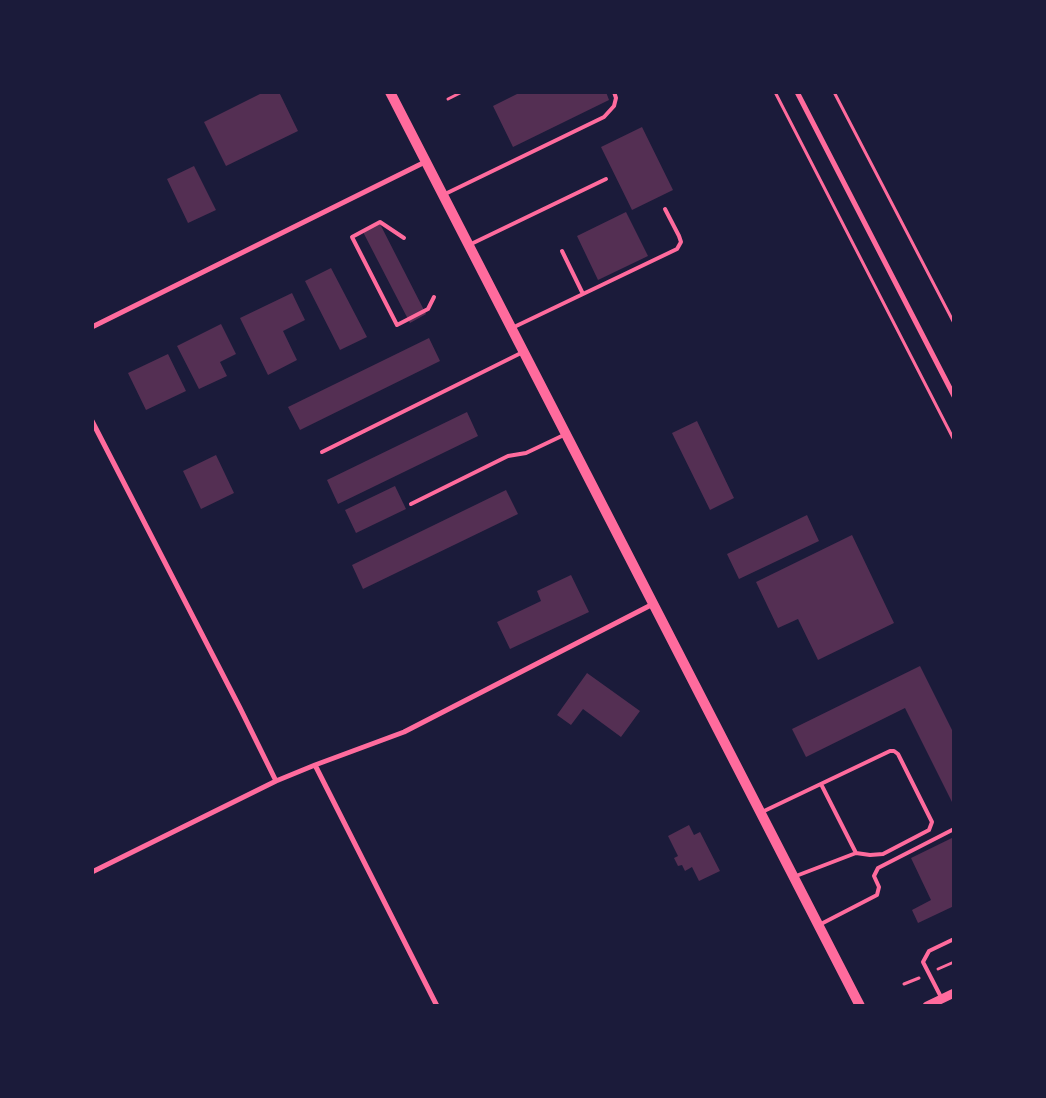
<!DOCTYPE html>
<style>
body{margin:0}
#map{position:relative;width:1046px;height:1098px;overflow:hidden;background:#1b1b3a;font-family:Overpass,sans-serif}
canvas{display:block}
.frame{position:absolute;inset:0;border:94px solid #1b1b3a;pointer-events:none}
</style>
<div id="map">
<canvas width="1046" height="1098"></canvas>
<div class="frame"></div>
</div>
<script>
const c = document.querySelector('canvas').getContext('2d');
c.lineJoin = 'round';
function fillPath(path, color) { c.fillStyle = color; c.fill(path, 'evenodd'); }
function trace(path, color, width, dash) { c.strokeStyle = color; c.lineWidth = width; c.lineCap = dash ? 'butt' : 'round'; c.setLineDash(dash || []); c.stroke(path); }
const building = new Path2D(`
 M264,92H279L298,131L226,166L204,122Z
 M521,92H606L609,100L513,147L493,106Z
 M642,127L673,190L632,210L601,147Z
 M194,166L216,210L188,223L167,179Z
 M626,212L648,256L598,280L577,236Z
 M379,222L426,314L410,323L362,230Z
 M331,268L367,337L340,350L305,281Z
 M292,293L305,320L283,331L297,360L268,375L240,318Z
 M221,324L236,354L220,362L227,376L199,389L177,346Z
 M429,338L440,361L300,430L288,407Z
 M168,354L186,391L146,410L128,373Z
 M467,412L478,436L338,504L327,480Z
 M697,421L734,498L710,510L672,433Z
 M216,455L234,493L201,509L183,471Z
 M395,486L406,509L356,533L345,510Z
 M506,490L518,514L363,589L352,565Z
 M807,515L819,541L739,579L727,554Z
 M852,535L894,623L818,660L798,619L778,628L756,582Z
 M571,575L589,612L510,649L497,622L541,601L537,591Z
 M920,666L954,734V806L905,708L806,757L792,729Z
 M587,673L640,711L621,737L583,709L571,725L557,715Z
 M689,825L694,835L700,832L720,871L699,881L692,867L685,871L682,865L678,866L674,858L678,856L668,836Z
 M954,837V906L918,923L912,910L931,900L911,858Z`);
const path = new Path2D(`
 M775,92L954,440
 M834,92L954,323
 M448,99L462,92
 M938,969L954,962
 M904,984L919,978`);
const service = new Path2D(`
 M475,92H488
 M443,195L604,117L614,106L616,98L614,92
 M404,238L380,222L352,237L397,325L428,309L434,297
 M469,245L606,179
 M562,251L583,294
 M512,328L677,249L681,242L679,236L665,209
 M322,452L523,352
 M411,504L508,456L526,453L566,434
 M821,784L856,853
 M762,812L890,751H894L898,754L932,822L929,830L883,854L870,855L856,853L796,876
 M819,925L877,895L879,887L874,876L878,868L954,829
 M942,999L923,962L929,951L954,939`);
const minor = new Path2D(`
 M797,92L954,396
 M92,327L425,162
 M92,421L240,708L276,781
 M315,765L437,1006
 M92,872L276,781L315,765L404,732L653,604`);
const tertiary = new Path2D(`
 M927,1006L954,993`);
const secondary = new Path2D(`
 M390,92L860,1006`);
fillPath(building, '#542f53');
trace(path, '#ff6b9d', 3);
trace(service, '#ff6b9d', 4);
trace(minor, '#ff6b9d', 5);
trace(tertiary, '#ff6b9d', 9);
trace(secondary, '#ff6b9d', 10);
</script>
